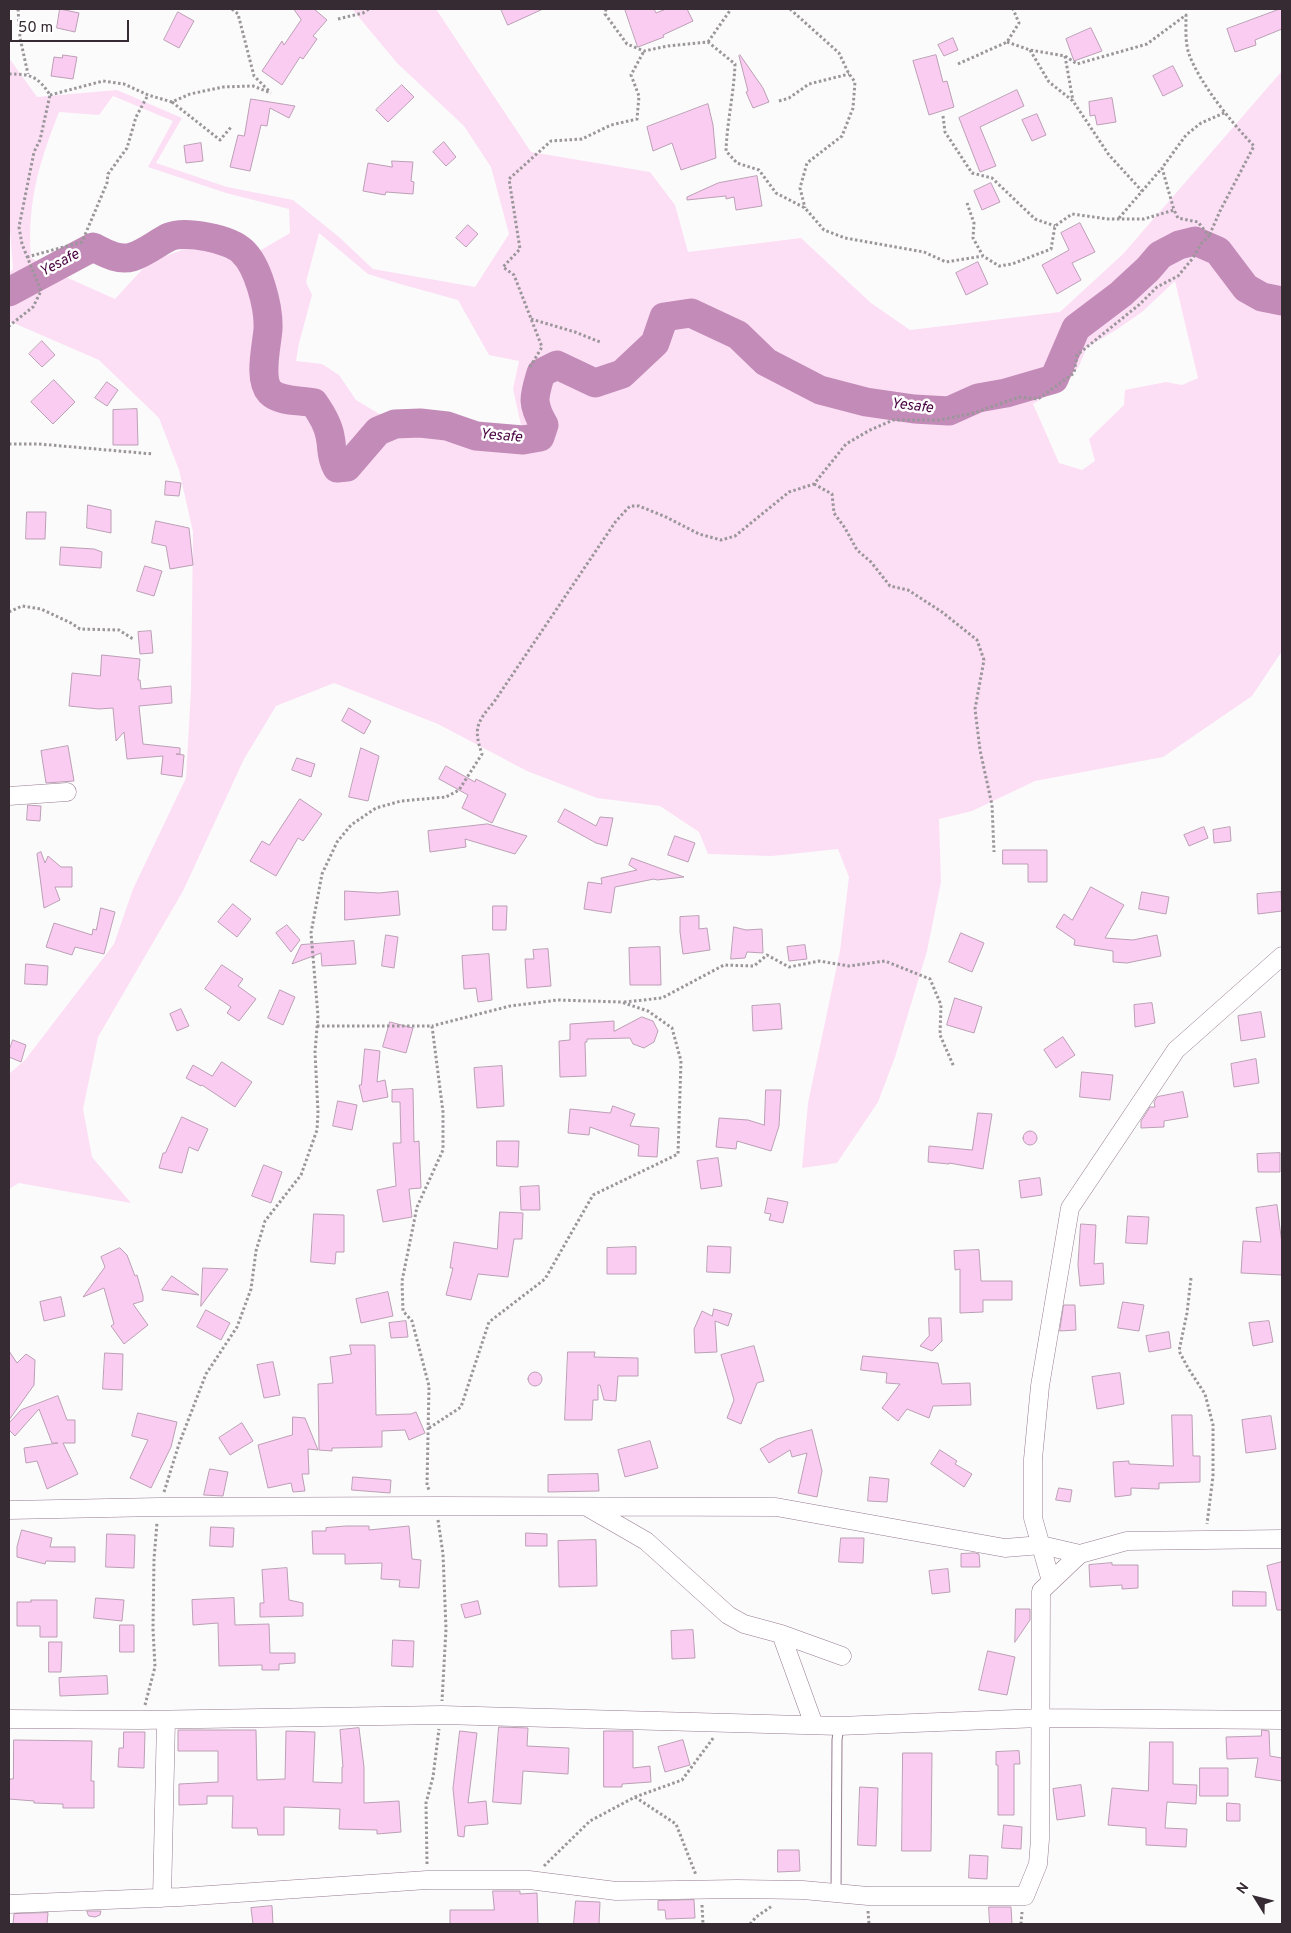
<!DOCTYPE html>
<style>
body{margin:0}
#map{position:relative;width:1291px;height:1933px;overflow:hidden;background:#fbfbfb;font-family:Overpass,sans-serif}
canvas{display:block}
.frame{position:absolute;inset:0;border:10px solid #362b33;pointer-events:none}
.north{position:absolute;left:1231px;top:1873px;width:50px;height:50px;-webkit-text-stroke:4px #fff;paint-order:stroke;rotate:306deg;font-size:14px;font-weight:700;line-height:20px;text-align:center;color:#362b33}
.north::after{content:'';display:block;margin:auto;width:18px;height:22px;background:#362b33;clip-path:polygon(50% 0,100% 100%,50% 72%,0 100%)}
.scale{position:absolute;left:10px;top:20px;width:119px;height:22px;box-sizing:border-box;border:2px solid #362b33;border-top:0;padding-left:6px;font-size:15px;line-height:18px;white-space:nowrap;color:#362b33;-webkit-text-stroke:4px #fff;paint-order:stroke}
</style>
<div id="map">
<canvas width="1291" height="1933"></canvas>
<div class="frame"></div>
<div class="north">N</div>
<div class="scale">50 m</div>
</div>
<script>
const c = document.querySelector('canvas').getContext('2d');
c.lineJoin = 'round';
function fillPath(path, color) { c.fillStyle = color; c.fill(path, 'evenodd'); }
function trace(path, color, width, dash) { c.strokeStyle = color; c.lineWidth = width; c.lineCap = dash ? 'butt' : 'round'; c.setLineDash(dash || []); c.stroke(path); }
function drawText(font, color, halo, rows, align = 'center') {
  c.font = font + ' Overpass,sans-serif'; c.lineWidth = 5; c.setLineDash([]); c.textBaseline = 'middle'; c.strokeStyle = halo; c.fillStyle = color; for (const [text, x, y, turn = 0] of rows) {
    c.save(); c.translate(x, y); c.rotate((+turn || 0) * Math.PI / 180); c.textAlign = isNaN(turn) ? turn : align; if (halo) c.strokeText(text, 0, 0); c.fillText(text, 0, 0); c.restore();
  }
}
const green = new Path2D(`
 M352,9H436L531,152L650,172L675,205L688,252L801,238L871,303L910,330L1060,312L1123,254L1282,71V651L1252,696L1163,757L1035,781L972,811L939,819L941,882L927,951L895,1057L878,1102L837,1163L802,1168L808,1103L840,951L849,877L838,849L772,856L708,854L699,832L660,806L597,798L527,771L438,724L334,683L276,706L244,759L183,891L98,1037L83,1109L92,1157L131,1203L19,1183L9,1189V1074L25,1060L114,944L133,889L186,778L191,690L193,532L179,470L159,418L99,360L9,321V273L13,269L9,216V58L37,97L117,90L182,118L156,163L227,187L293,200L339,237L373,269L475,287L509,234L491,167L464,126L397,63ZM113,96L173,121L148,167L226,193L289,209L290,233L239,263L217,251L185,249L149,262L115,299L59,274L31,258C27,202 39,163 59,112L99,115ZM319,233L368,274L400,284L458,300L489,355L519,361L513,389L521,425L513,429L435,412L381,415L356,400L339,375L322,364L296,361L299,343L312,295L306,282ZM1175,281L1198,378L1182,385L1166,382L1125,390L1124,405L1089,439L1095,461L1082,470L1059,463L1033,404L1064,385L1079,366L1087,347L1116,330L1142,312Z`);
const river = new Path2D(`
 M9,292L93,247C105,253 118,261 132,257C145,253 157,243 169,237C185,230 230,239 242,251C258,265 269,307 268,329C267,345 258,379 270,392C280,402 301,400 314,403C321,413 328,424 330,436C333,450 330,455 337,468L347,467L378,431L395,424L420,423L447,426L476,436L523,440L540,437L544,425C531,402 534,397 541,373L557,365L595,383L622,374L655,343L664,317L691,313L738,335L766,362L820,390L866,402L914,409L949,411L978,398L1006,393L1054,379L1076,328L1121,294L1148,269L1160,255L1179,245L1195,241L1218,251L1246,288L1262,297L1282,301`);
const building = new Path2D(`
 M60,9L79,13L75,32L57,28Z
 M294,9H314L327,20L313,36L317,39L303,59L300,57L282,85L262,71L282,41L284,45L301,20Z
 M501,9H543L508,25Z
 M625,9H654L656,13L666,9H687L693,21L663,35L664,37L638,47Z
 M1280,9H1282V29L1255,40L1256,45L1235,52L1227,29Z
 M178,12L194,21L179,48L164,40Z
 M1091,28L1102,51L1074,61L1066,39Z
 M953,38L958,50L944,56L938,45Z
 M63,55L77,57L73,79L51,76L54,57L62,58Z
 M740,55L763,88L769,102L753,108L746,92L748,91L739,56Z
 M936,55L943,82L947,81L954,107L929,115L913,61Z
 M1173,66L1183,86L1163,96L1153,76Z
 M402,85L414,97L388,122L376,110Z
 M1017,90L1024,106L980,127L996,166L980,172L959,118Z
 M1112,98L1116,122L1097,125L1095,115L1090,116L1089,102Z
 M251,99L295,106L289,118L270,108L267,126L261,125L250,171L230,167L238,135L244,136Z
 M708,104L713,125L716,158L681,170L672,143L653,151L647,127Z
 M1037,114L1046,135L1032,141L1022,120Z
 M444,142L456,157L446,166L433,152Z
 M201,143L203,161L186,163L184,146Z
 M392,161L413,162L411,181L414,182L413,194L386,192L385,195L363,191L368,163L392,167Z
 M757,176L762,206L736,210L734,197L726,199V196L687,200V197L718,183Z
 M991,183L1000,202L982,210L974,191Z
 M1080,223L1095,252L1072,263L1081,280L1057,294L1042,265L1069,250L1061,233Z
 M468,225L478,234L466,247L456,238Z
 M978,262L988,284L966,295L956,273Z
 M42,341L55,355L42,367L29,354Z
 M54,380L75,402L53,424L31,402Z
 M107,382L118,390L107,406L95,398Z
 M137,409L138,445H113V410Z
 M166,481L181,483L179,496L165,495Z
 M88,505L111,510V533L87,528Z
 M27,512H46L45,539H26Z
 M156,521L189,528L193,565L170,569L166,546L152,543Z
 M61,547L94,549L102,552L101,568L60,565Z
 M145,566L162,571L154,596L137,591Z
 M151,631L153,653L140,654L138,632Z
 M102,655L140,659L138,680H140L141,689L171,686L172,703L139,706L143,744L180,748V754H176L184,755L182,777L161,774L163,756L127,759L124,732L116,741L113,708L99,709L69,706L72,673L100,676Z
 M349,708L371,721L364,734L342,721Z
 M68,746L74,781L46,783L41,751Z
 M361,748L379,756L368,801L349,797Z
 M297,758L315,764L311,777L292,770Z
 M446,766L475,782L476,779L506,794L492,823L462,808L468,795L439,779Z
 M300,799L322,814L303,841L298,838L276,876L250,861L262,841L269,845Z
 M28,805L41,806L40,821L27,820Z
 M565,809L596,826L600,817L613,818L607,846L596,843L558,822Z
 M488,824L527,836L515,854L465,839L466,847L430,852L428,831Z
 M1204,827L1208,838L1189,846L1184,835Z
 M1230,827L1231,841L1214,843L1213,830Z
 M675,836L695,843L688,862L668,855Z
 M1003,850H1047V882H1028V864H1003Z
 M41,852L45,863L48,856L61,867H72V887H55L60,900L44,908L37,854Z
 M632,858L684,877L657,880L654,879L615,887L611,913L584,909L588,882L602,884L601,878L637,870L629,865Z
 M1091,887L1124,905L1105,938L1133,940L1157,935L1161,956L1127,963L1113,962V951L1074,945L1075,940L1056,927L1064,914L1072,920Z
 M345,891L379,893L398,891L400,915L345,920Z
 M1142,892L1169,897L1166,914L1139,909Z
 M1281,892L1282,911L1258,914L1257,894Z
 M233,904L251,919L237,937L218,922Z
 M493,906H507L506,930H493Z
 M101,908L115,912L104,954L75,947L72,955L46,947L54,923L92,935L93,929L96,930Z
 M699,916V929L707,928L710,950L683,954L680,932V917Z
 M287,925L300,940L291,952L276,933Z
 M734,927L746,930L762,929L763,953L747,952L745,958L731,959Z
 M961,933L984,943L972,972L949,962Z
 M386,935L398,937L394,968L382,966Z
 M354,941L356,964L322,966L321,953L292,964L301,945Z
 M805,945L807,959L789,961L787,947Z
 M660,947L661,985H630L629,948Z
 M548,949L551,986L527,988L525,959H534L533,950Z
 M489,954L492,1000L478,1002L476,988L464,989L462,956Z
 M26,964L48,966L47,985L25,984Z
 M222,965L243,979L238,986L256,999L239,1021L227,1013L231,1007L205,989Z
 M280,990L295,997L283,1025L268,1018Z
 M955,998L982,1007L974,1033L947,1025Z
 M1152,1003L1155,1023L1135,1027L1134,1005Z
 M780,1004L782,1029L753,1031L752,1006Z
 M181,1009L189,1026L177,1031L170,1014Z
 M1261,1012L1265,1037L1241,1041L1238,1016Z
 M642,1017L653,1021L658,1031L654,1042L644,1048L633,1044L630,1038L587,1039V1042H585L586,1076L560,1077L559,1041L570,1040V1024L614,1021V1031Z
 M390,1022L413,1028L406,1053L383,1047Z
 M1063,1037L1075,1055L1056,1068L1044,1050Z
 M13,1040L26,1045L21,1062L9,1057V1051Z
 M365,1049L380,1051L377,1082L385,1080L388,1097L363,1102L359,1085H361Z
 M1256,1059L1259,1083L1234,1087L1231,1064Z
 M222,1062L252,1082L235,1107L202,1085L201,1086L186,1078L193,1065L212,1076Z
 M502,1066L504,1106L477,1108L474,1068Z
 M1082,1072L1113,1075L1110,1100L1080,1097Z
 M413,1089L414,1142L419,1141L421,1188L409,1189L412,1217L383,1222L377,1190L396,1186L393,1143H401L400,1102H392V1090Z
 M766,1090H781L779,1126L771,1151L737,1141L736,1149L716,1147L719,1118L748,1120L764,1125Z
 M1183,1092L1188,1117L1164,1121V1127L1141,1128V1121L1150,1107H1155L1154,1102L1157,1097Z
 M338,1101L357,1105L352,1130L333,1126Z
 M613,1106L635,1114L630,1126L659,1128L657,1157L638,1156L639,1145L590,1127L589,1135L568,1133L570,1109L610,1113Z
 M978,1113L992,1114L983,1169L949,1163V1164L928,1162L929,1146L972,1150Z
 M182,1117L208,1129L198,1151L189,1147L182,1173L159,1168L163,1153H165Z
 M1023 1138a7 7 0 1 1 14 0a7 7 0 1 1-14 0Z
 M497,1141H519L518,1167L497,1166Z
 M1280,1153V1172H1258L1257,1154Z
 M718,1158L722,1186L701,1189L697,1161Z
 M264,1165L282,1172L271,1203L252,1196Z
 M1040,1178L1042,1195L1021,1198L1019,1181Z
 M539,1186L540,1210H521L520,1187Z
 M768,1198L788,1202L783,1223L769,1220L771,1214L765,1213Z
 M1277,1205L1282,1244V1275L1241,1273L1243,1241L1261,1242L1256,1208Z
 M500,1212L523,1213L522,1239H514L508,1277L478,1274L471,1300L446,1295L453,1268H450L454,1242L497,1249Z
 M314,1214L344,1215V1252H336L335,1264L311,1262Z
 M1128,1216L1149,1217L1147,1244L1126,1243Z
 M1081,1224L1096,1225L1094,1264L1103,1263L1104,1284L1080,1286L1078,1265Z
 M708,1246L731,1247L730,1273L707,1272Z
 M636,1247V1274H607V1248Z
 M120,1248L127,1255L135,1276L137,1275L143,1296V1301L133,1304L148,1325L124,1344L111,1326L114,1324L104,1288L83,1297L105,1267L101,1257Z
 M979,1250L981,1281H1012V1300H983V1312L960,1313V1269L955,1270L954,1251Z
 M203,1268L228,1269L201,1306Z
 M172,1276L199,1295L162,1290Z
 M388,1292L393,1316L361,1323L356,1299Z
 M61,1297L65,1316L44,1321L40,1302Z
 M1123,1302L1144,1305L1139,1331L1118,1328Z
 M1064,1305H1075L1076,1330L1060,1331Z
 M714,1309L732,1314L728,1326L715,1321L717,1352L695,1353L694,1329L702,1311L712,1316Z
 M206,1310L230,1323L221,1340L197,1327Z
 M929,1318H941L942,1341L932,1351L920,1346L929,1336Z
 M406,1321L408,1337L391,1338L389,1323Z
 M1269,1321L1273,1342L1253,1346L1249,1323Z
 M1169,1332L1171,1348L1149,1352L1146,1336Z
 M350,1345H375L376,1415L411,1414L416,1412L425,1433L409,1440L405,1430L382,1431V1447L332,1448V1451L319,1450L318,1384L333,1383L330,1357L351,1354Z
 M754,1346L764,1381L757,1383L741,1424L727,1418L734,1400L721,1355Z
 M9,1351L17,1363L26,1354L35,1360L34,1385L9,1420Z
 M568,1352H595L594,1357L638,1358V1376H618L616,1401L604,1400L600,1385H598V1400H593L592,1420H565Z
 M105,1353L123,1354L122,1390L103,1389Z
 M863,1356L938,1363L942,1384L970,1383L971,1405L933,1406L929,1418L907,1409L898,1421L882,1408L900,1384L886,1383L887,1373L861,1370Z
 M273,1362L280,1395L264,1398L257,1365Z
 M528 1379a7 7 0 1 1 14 0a7 7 0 1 1-14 0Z
 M1120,1373L1124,1404L1097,1409L1092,1377Z
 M58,1396L67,1420H75V1443H63L78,1474L47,1489L37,1461L26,1463L24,1448L58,1443H52L39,1409L15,1436L9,1430V1423L21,1410Z
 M138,1413L177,1422L171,1447L151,1488L130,1478L148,1440L132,1436Z
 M1172,1415H1192L1193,1456H1200V1482L1159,1483V1489L1131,1488V1495L1115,1497L1113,1462L1129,1461V1464L1173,1466Z
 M1271,1416L1276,1449L1246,1453L1242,1420Z
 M293,1417L305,1418L318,1450L308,1449L309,1474H302L305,1491L293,1492L291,1483L268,1488L258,1445L292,1435Z
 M242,1423L253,1441L230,1455L219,1438Z
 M812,1430L822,1471L817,1497L798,1493L807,1453L792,1457L790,1450L769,1463L760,1449L777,1439Z
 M650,1441L658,1468L625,1477L618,1450Z
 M940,1450L957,1461L955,1464L972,1474L964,1487L931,1464Z
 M210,1469L228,1472L223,1496L204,1495Z
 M598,1474L599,1491L548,1492V1475Z
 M353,1477L391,1480L390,1493L352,1490Z
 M870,1477L889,1479L887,1502L868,1501Z
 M1059,1488L1072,1490L1070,1502L1056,1500Z
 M346,1526H369V1530L409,1526L412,1559L421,1560L419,1588L399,1587L400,1580L381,1579L382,1563L345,1564V1554H313L312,1531H326V1528Z
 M211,1527L234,1528L233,1547L210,1546Z
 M22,1530L52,1538L50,1547H75V1562L46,1561L45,1564L17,1557V1547Z
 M526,1533L547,1534V1546H526Z
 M107,1534L135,1535L134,1568L106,1567Z
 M841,1538H864L863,1563L839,1562Z
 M596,1540L597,1586L559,1587L558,1541Z
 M975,1553L979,1554L980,1567H961V1554Z
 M1282,1562V1610H1277L1267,1566Z
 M1112,1563V1565H1138V1588L1122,1589V1585L1090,1587L1089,1565Z
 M287,1568L289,1600L303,1603V1616L260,1617V1603H264L262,1570Z
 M948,1569L950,1592L932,1594L929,1571Z
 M1233,1591L1266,1592V1606H1233Z
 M96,1598L124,1600L122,1621L94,1618Z
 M234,1598L235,1625L269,1624L270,1653H295V1663L279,1664V1670H262V1665L219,1666L218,1623L193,1625L192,1600Z
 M31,1600H57V1637H40V1626H17V1602H31Z
 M478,1601L481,1614L465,1618L461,1605Z
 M1016,1609H1030V1620L1015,1642Z
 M120,1625H134V1652H120Z
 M693,1630L695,1658L672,1659L671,1631Z
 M393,1640L414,1641L413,1667L392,1666Z
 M49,1642H62L61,1672H49Z
 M988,1651L1015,1657L1007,1695L979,1690Z
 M107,1676L108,1694L60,1696L59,1678Z
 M499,1727L528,1728L527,1746L569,1748L568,1774L523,1771L521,1804L493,1802Z
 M359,1728L364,1767V1803L399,1801L401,1832L377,1834V1830L339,1829L340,1809L284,1807V1835H258L257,1828H232L233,1796H207V1804L179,1805V1784L218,1782V1751H178V1730H256L257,1780L285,1779L286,1731L315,1732L313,1782L342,1783V1767H343L340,1730Z
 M1262,1730L1269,1731L1270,1756L1282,1758V1781L1255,1777L1258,1758L1227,1759L1226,1737L1261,1736Z
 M460,1731L477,1733L468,1803L486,1801L488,1824L465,1826L464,1837L458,1836L453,1789Z
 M604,1731H633V1768L650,1766L651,1782L622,1784V1787H604Z
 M124,1732H145L144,1768L118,1767L119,1748H123Z
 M14,1740L92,1741L91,1781H94V1808H63V1804L34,1803V1801L9,1799V1779H13Z
 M683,1740L690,1765L665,1772L658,1747Z
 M1150,1742H1173V1784L1197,1785L1196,1804L1167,1802L1165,1828L1187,1829L1186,1847L1146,1845V1828L1108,1825L1112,1788L1148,1791Z
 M1019,1751L1020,1764H1014V1815H998V1765H996V1752Z
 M903,1753H932L931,1851H902Z
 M1200,1768H1228V1796H1200Z
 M1081,1785L1085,1816L1057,1820L1053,1789Z
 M860,1787L878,1788L876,1846L858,1845Z
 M1227,1803L1240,1804V1821H1227Z
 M1004,1825L1022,1827L1021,1849L1002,1848Z
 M778,1850H799L800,1871L778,1872Z
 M970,1855L988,1856L987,1879L969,1878Z
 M493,1891H520V1894L537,1893L538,1924H450V1910H494Z
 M694,1900L695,1918L666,1919L665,1910H658V1901Z
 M576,1901L600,1902L599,1924H574Z
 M272,1906L273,1924H253L251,1908Z
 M989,1907H1011L1012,1924H990Z
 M87,1911H101L100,1915L95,1917L89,1916Z
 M48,1913L47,1924H13L14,1914Z`);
const path = new Path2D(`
 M18,9L20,38L28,74
 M232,9L238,14L254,76L269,91
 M606,9L605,14L627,44L644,51L668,46L708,42L735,64C734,93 727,122 726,151L737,163L759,170L776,193L805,208L824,230L845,238L924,252L946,262L983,256L999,266L1012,264L1051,249L1055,226L1072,214L1108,219H1144L1174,210L1162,168L1186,135L1201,123L1226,112
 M790,9L839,53L849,74L855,82L853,108L842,136L807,163L800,188L805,208
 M338,19L363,13L369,9
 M708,42L731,9
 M1007,42L1030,50L1065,56L1077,64L1147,44L1186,15C1186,27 1185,43 1189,54C1200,84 1232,123 1254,146L1220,211L1209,236
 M1030,50L1049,82L1073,101L1109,155L1142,191
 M1065,56L1073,101
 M958,64L1007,42L1019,23L1013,9
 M9,74C30,74 38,76 50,95L40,140L34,152L19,227L22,244L41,291L33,307L9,326
 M50,95L103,81L124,84L148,95L172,102L190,94L223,87L253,86L271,93
 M779,101L789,98L809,84L849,74
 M172,102L220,140L232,126
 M943,116L945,132L972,173L992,178L1035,219L1055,226
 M967,203L974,223L973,238L983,256
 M1119,218L1162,168
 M27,257L82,242L107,183L108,174L127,148L136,117L148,95
 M531,319L575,332L600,342
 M530,367L542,347L514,275L503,267L520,249L509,179L551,141L582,139L611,125L637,119L639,96L631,75L644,51
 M9,444H39L153,454
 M814,484L832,494L834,513L845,528L857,550L871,562L890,586L908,590L942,612L977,640L984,660L975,709L980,750L992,805L994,852
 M9,612L22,606L41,609L71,623L80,629L119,630L133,639
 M624,1002L662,998L724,965L754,966L767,955L789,967L819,961L849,966L885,961L930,979L941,1005L940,1035L954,1067
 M317,1026H432L443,1112V1150L417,1207L402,1281L403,1311L412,1321L429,1386L427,1485L429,1490
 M1191,1278L1187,1313L1179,1351L1188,1368L1205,1394L1213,1425V1476L1207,1524
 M429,1428L461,1407L489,1322L545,1279L593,1195L678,1154L681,1061L672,1028L648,1011L621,1002L558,1000L510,1006L432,1026
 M164,1492L179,1444L206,1374L237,1327L251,1289L256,1251L265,1221L301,1175L317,1130L318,1112L315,1052L318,1016L311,933L322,874L337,842L351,825L376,808L401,801L446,797L459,790L482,754C473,728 477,722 494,702L616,521L630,506H639L666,517L699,534L721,540L735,536L789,492L814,484L846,444L870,430L893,420H939L974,413L1019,397L1038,399L1074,373L1077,355L1140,304L1157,287L1178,276L1193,258L1201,244L1209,236L1198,222L1178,218L1174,210
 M438,1520L443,1554L446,1629L442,1701
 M145,1705L155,1667L153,1629L154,1559L157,1523
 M635,1797L676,1824L696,1875
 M427,1864L426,1803L433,1777L439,1729
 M544,1866L590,1821L635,1797L682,1780L714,1737
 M702,1905L703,1924
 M868,1911L869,1924
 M750,1924L756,1917L772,1906
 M1021,1924L1022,1912`);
const lane = new Path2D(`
 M836,1893L837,1740L839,1726`);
const street = new Path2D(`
 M9,796L67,792
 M587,1507L646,1541L728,1615L744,1624L781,1634L842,1656
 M9,1510L159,1507L437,1506L776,1507L1005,1548L1041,1545L1080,1554
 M1051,1581L1033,1518V1459L1040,1386L1070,1208L1176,1050L1282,956
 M781,1634L814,1725
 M9,1719L141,1720L442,1715L839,1726L1040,1718L1282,1720
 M162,1898L166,1720
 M9,1904L180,1897L427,1880H529L616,1891L737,1889L803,1890L868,1896H1025L1038,1864L1040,1839L1041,1591L1080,1554L1127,1541L1282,1539`);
const waterNames = [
 ["Yesafe",60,264,-28],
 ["Yesafe",912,407,7],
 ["Yesafe",501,437,5]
];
fillPath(green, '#fcdff5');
trace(river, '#c38bb8', 29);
fillPath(building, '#fbccf1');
trace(building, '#bb9fb5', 1);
trace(lane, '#967b90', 11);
trace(street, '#967b90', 19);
trace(path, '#9b969a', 3, [2.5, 2.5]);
trace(lane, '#fff', 9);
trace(street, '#fff', 18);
drawText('italic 15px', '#4a0542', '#fff', waterNames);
</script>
